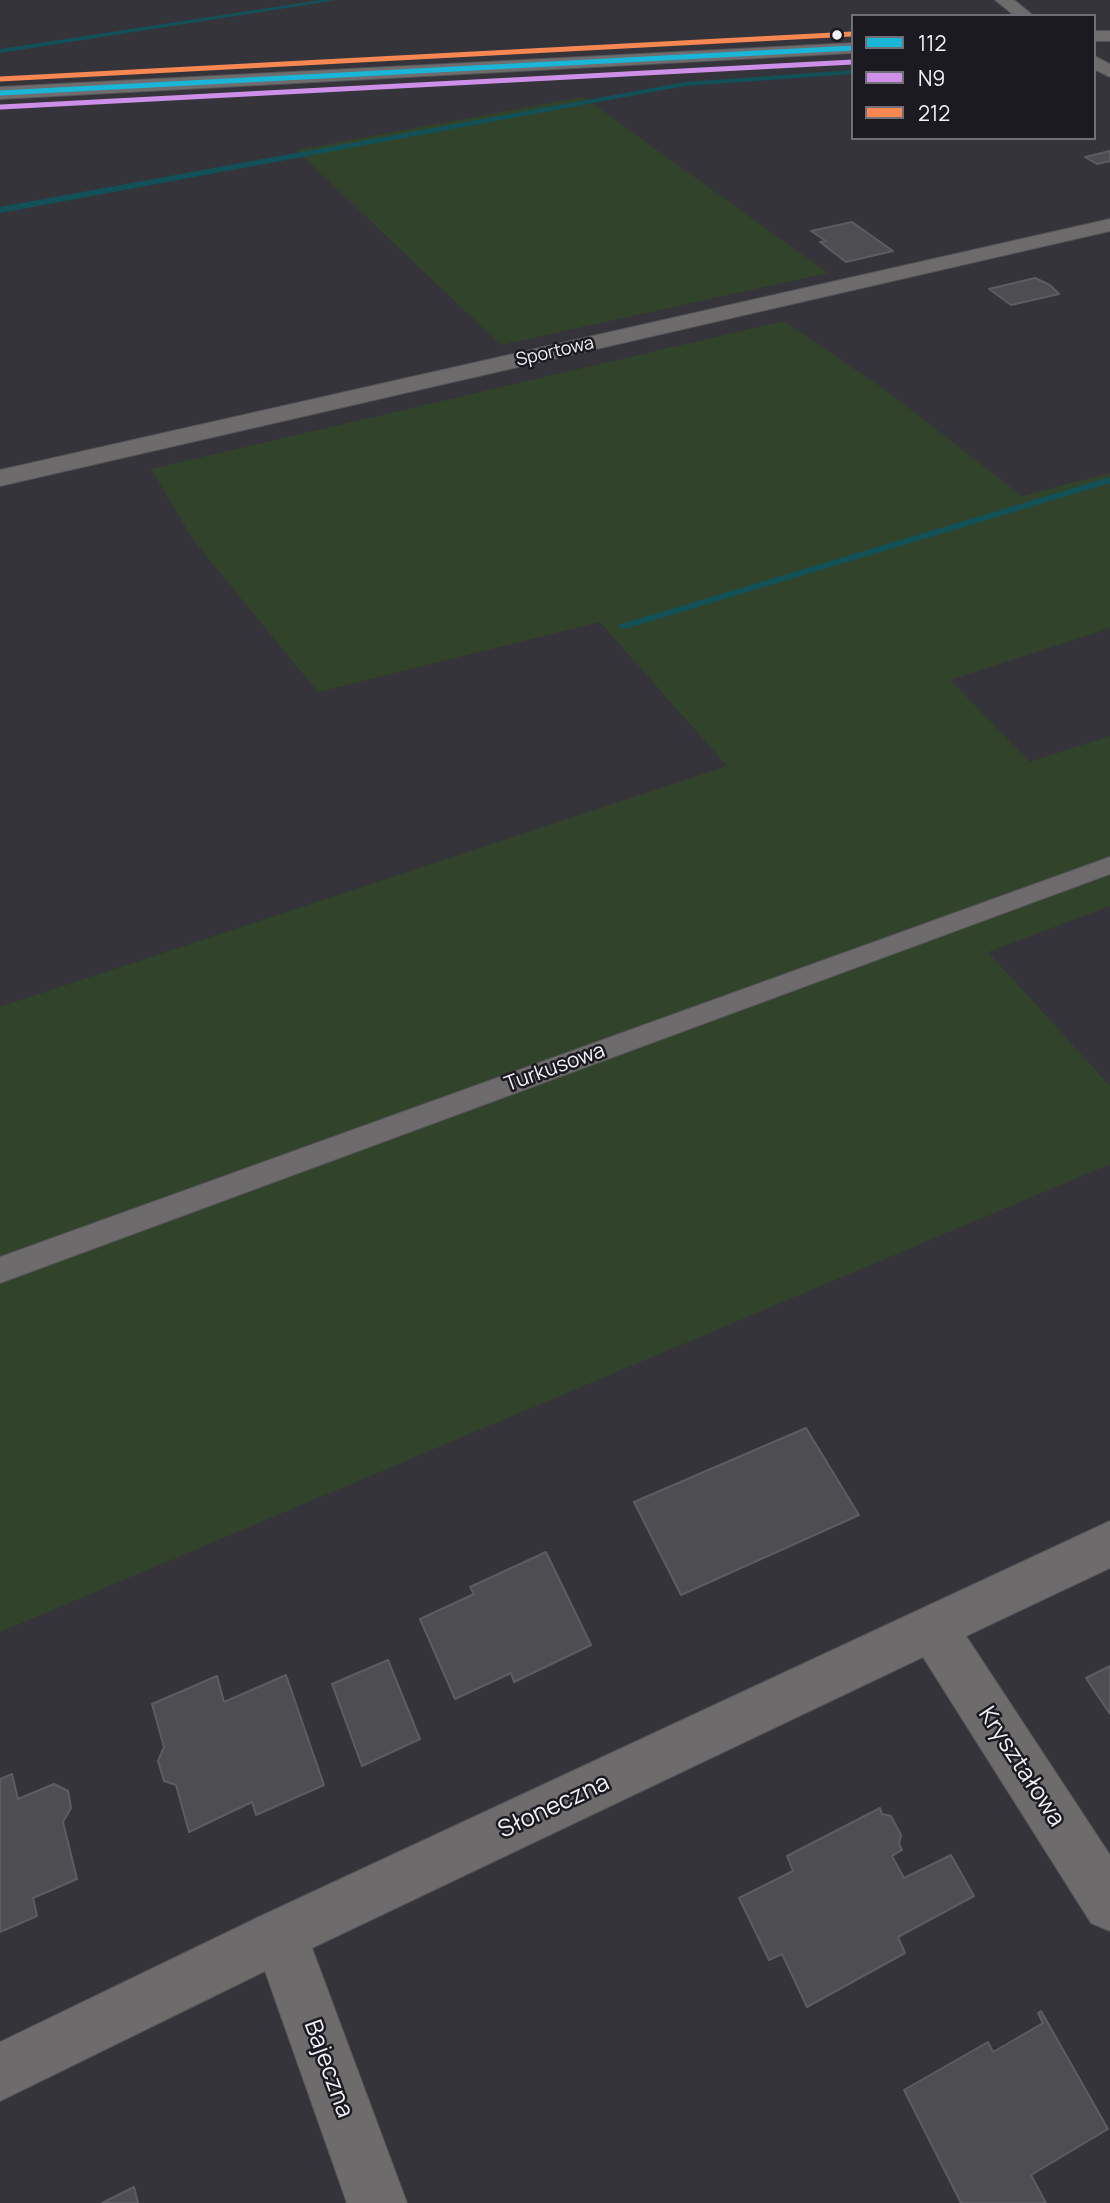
<!DOCTYPE html>
<meta charset="utf-8">
<style>
body{margin:0}
#map{position:relative;width:1110px;height:2203px;overflow:hidden;background:#35343a;font-family:Manrope,sans-serif}
canvas{display:block}
.legend{position:absolute;left:851px;top:14px;width:245px;height:126px;box-sizing:border-box;background:#1b1a20;border:2px solid #717077;margin:0;padding:9px 12px;list-style:none;font-size:21px;color:#f2f0f9}
.legend li{display:flex;align-items:center;gap:14px;height:35px}
.legend b{width:35px;border:2px solid #717077}
</style>
<div id="map">
<canvas width="1110" height="2203"></canvas>
<ul class="legend">
<li><b style="height:9px;background:#1ab6d8"></b>112</li>
<li><b style="height:9px;background:#ce8fe9"></b>N9</li>
<li><b style="height:9px;background:#f88751"></b>212</li>
</ul>
</div>
<script>
const c = document.querySelector('canvas').getContext('2d');
c.lineJoin = 'round';
function fillPath(path, color) { c.fillStyle = color; c.fill(path, 'evenodd'); }
function trace(path, color, width, dash) { c.strokeStyle = color; c.lineWidth = width; c.lineCap = dash ? 'butt' : 'round'; c.setLineDash(dash || []); c.stroke(path); }
function drawText(font, color, halo, rows, align = 'center') {
  c.font = font + ' Manrope,sans-serif'; c.lineWidth = 5; c.setLineDash([]); c.textBaseline = 'middle'; c.strokeStyle = halo; c.fillStyle = color; for (const [text, x, y, turn = 0] of rows) {
    c.save(); c.translate(x, y); c.rotate((+turn || 0) * Math.PI / 180); c.textAlign = isNaN(turn) ? turn : align; if (halo) c.strokeText(text, 0, 0); c.fillText(text, 0, 0); c.restore();
  }
}
const green = new Path2D(`
 M583,97L828,273L501,345L296,150Z
 M784,321L885,390L1022,496L1110,473V628L950,680L1030,762L1110,736V906L988,952L1110,1086V1164L0,1632V1007L727,766L600,622L318,692L194,541L151,469Z`);
const stream = new Path2D(`
 M321,0H337L0,53V49Z
 M853,70V74L685,86L0,213V207L685,82Z
 M1110,477V483L628,628H620L618,625Z`);
const building = new Path2D(`
 M1110,151V161L1097,164L1085,157Z
 M852,222L893,251L846,262L820,242L826,241L811,231Z
 M1035,278L1050,285L1059,294L1011,305L989,289Z
 M806,1428L859,1515L681,1595L634,1502Z
 M546,1552L591,1645L514,1682L511,1673L455,1699L420,1619L474,1594L470,1587Z
 M388,1660L420,1739L362,1766L332,1684Z
 M1110,1666V1714L1086,1678Z
 M286,1675L324,1785L256,1815L252,1802L189,1832L176,1785L164,1781L158,1761L164,1747L152,1704L217,1676L224,1702Z
 M12,1774L18,1799L54,1784L68,1791L71,1808L63,1822L77,1879L33,1898L37,1916L0,1932V1779Z
 M880,1808L882,1814L891,1816L901,1835L899,1844L902,1850L892,1856L904,1878L951,1855L974,1896L898,1937L905,1953L807,2007L782,1954L769,1960L739,1898L793,1871L787,1856Z
 M1041,2011L1108,2129L1031,2175L1046,2203H961L904,2090L988,2042L993,2052L995,2051L1043,2023L1038,2013Z
 M134,2187L138,2203H102Z`);
const service = new Path2D(`
 M1110,857V874L0,1283V1257Z`);
const minor = new Path2D(`
 M995,0H1014L1034,16H1015Z
 M1094,56L1110,64V77L1094,69Z
 M1110,219V231L0,486V470Z
 M1110,1521V1568L966,1636L1110,1855V1931L1091,1923L923,1657L312,1948L407,2203H347L265,1971L0,2101V2042L261,1916Z`);
const secondary = new Path2D(`
 M1094,31H1110V41H1094Z
 M853,43V53L0,99V87Z`);
const bus1 = new Path2D(`
 M0,93L853,48`);
const bus2 = new Path2D(`
 M1,107L853,62`);
const bus3 = new Path2D(`
 M0,79L852,34`);
const markers = [
 [837,35,6,"#f2f0f9"]
];
const farStreetnames = [
 ["Sportowa",555,352,-13]
];
const streetNames = [
 ["Turkusowa",555,1068,-20]
];
const nearStreetnames = [
 ["Kryształowa",1021,1767,57],
 ["Słoneczna",554,1807,-25],
 ["Bajeczna",328,2069,70]
];
fillPath(green, '#32432b');
fillPath(stream, '#125158');
fillPath(building, '#4e4d52');
trace(building, '#5d5c62', 2);
trace(service, '#545358', 2);
trace(minor, '#545358', 2);
trace(secondary, '#545358', 2);
fillPath(service, '#6d6b6b');
fillPath(minor, '#6d6b6b');
fillPath(secondary, '#706d6e');
trace(bus1, '#1ab6d8', 5);
trace(bus2, '#ce8fe9', 5);
trace(bus3, '#f88751', 5);
for (const [x, y, r, color] of markers) { const dot = new Path2D(); dot.arc(x, y, r, 0, 2 * Math.PI); c.fillStyle = color; c.fill(dot); trace(dot, '#1b1a20', 2.5); }
drawText('18px', '#f2f0f9', '#1b1a20', farStreetnames);
drawText('21px', '#f2f0f9', '#1b1a20', streetNames);
drawText('24px', '#f2f0f9', '#1b1a20', nearStreetnames);
</script>
